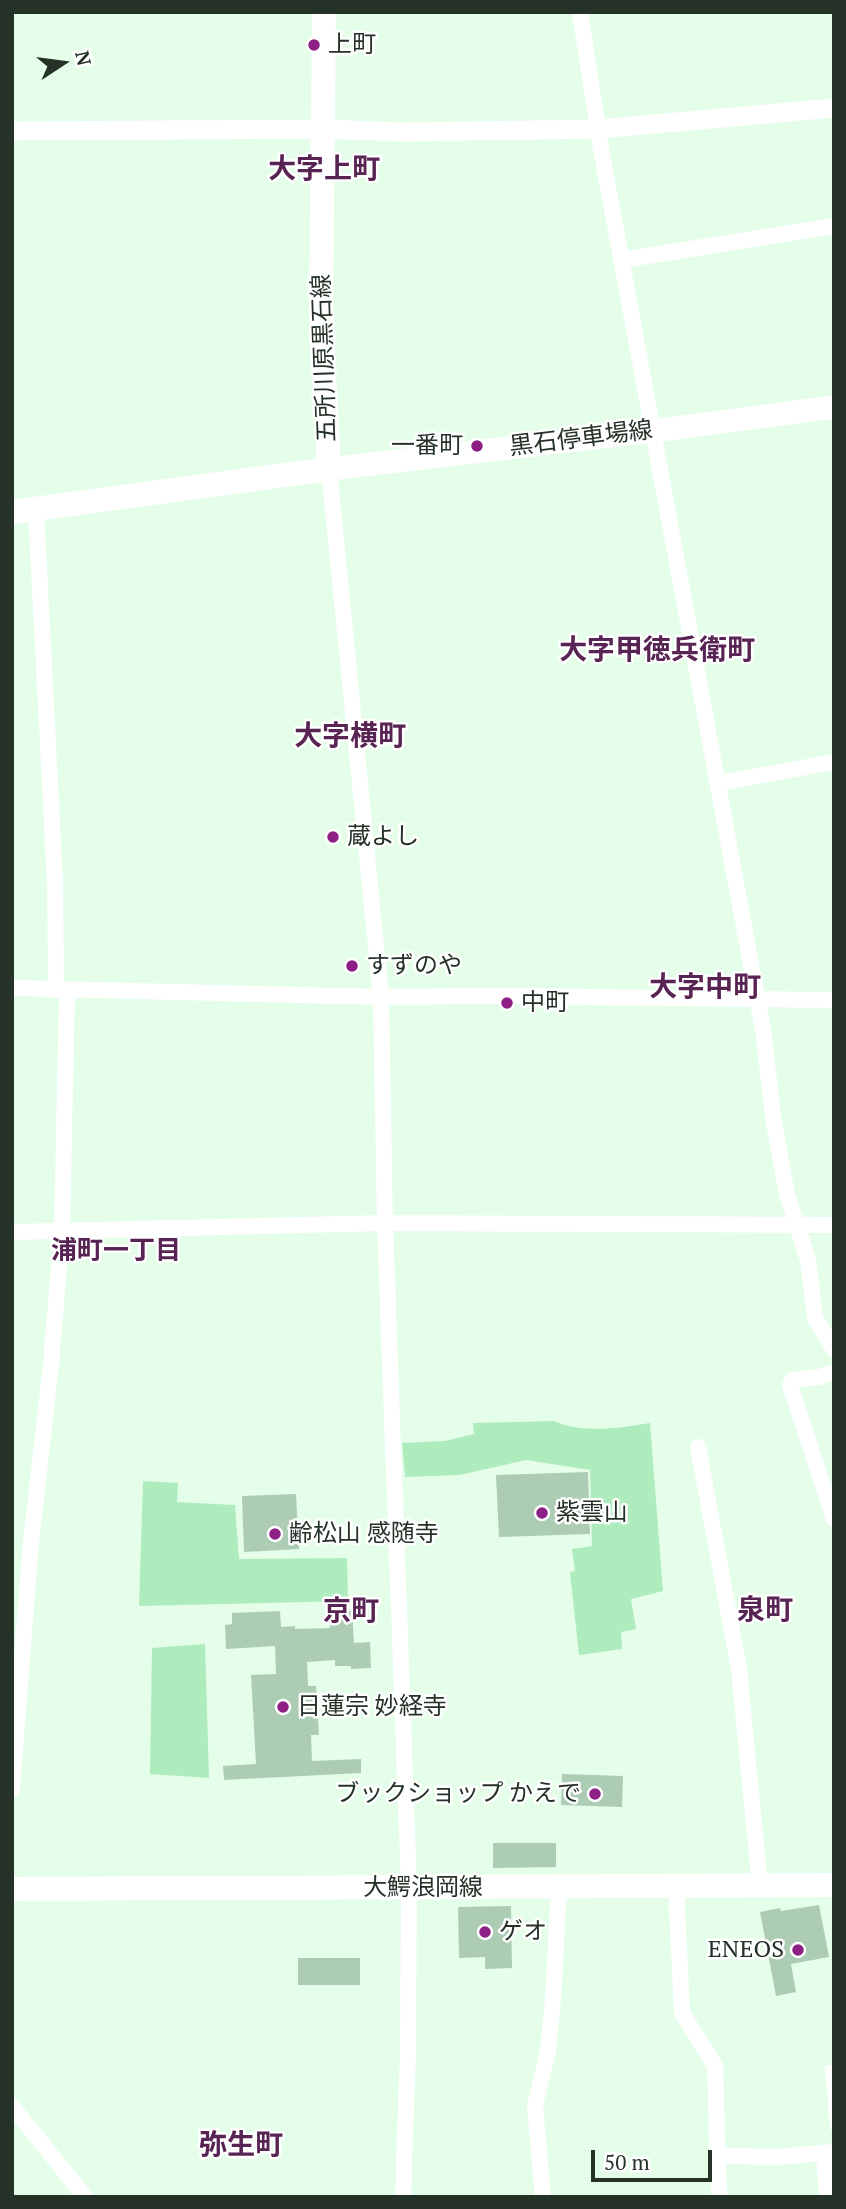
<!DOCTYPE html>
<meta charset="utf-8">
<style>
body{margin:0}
#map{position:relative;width:846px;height:2209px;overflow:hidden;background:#e4fee9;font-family:"PT Serif",serif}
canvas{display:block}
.frame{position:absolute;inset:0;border:14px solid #253228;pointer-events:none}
.north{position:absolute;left:28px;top:28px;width:70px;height:70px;-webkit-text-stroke:5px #fff;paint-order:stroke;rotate:77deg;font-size:19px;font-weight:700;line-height:28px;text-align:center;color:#253228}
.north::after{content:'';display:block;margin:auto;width:24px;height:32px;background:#253228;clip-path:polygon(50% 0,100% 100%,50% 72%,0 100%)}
.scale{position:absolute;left:591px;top:2150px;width:121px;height:32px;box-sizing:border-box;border:4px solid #253228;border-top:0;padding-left:9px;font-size:21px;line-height:24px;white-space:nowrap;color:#253228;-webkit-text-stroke:5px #fff;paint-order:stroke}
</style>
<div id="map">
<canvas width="846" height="2209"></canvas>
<div class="frame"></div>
<div class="north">N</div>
<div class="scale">50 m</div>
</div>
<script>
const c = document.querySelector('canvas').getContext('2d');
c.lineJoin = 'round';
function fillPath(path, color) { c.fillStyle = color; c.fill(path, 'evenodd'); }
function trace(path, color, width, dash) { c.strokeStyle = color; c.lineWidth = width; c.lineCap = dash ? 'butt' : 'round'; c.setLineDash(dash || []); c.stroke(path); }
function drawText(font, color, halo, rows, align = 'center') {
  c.font = font + ' "PT Serif","Noto Sans JP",serif'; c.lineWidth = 5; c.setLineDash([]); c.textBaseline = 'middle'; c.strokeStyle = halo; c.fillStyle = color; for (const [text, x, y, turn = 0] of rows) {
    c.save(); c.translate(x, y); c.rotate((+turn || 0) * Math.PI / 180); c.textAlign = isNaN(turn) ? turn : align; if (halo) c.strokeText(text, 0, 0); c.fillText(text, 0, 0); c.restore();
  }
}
const green = new Path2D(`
 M554,1421C583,1434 620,1428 650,1423L663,1591L631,1599L636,1629L621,1632L622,1649L579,1655L570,1572L575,1571L572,1549L592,1546L590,1470L526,1460L460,1475L405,1477L402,1443L445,1441L474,1434L473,1423Z
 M143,1481L178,1483L177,1502L235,1505L239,1559L347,1558L348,1601L139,1606Z
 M205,1644L209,1778L150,1774L152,1648Z`);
const building = new Path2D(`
 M588,1472L590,1534L499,1537L496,1475Z
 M296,1494L299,1549L244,1552L242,1496Z
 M280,1611L281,1627L295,1626V1629L330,1628L329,1612L352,1611L354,1643L370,1642L371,1668L351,1669V1666H335V1660L307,1662L308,1686H316L319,1735H311L312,1761L361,1759V1773L224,1780L223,1766L256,1764L251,1675L276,1674L275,1646L226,1649L225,1625L232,1624V1613Z
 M562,1774L623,1776L622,1807L561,1805Z
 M493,1843H556V1867L493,1868Z
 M819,1905L829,1957L791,1964L796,1992L776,1996L760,1912L780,1908L781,1911Z
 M511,1906L512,1968L485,1969V1957L459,1958L458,1907Z
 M298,1958H360V1985H298Z`);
const service = new Path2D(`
 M834,2069H829L834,2127`);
const minor = new Path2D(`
 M580,12L601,149L763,1030L774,1123L787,1194L808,1260L815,1318L834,1350
 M622,260L834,226
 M329,469L381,997L385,1223L409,1888L408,2049L403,2197
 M36,510L55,882L56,990
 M719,783L834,762
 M12,988L381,997L506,996L834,1000
 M12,1232L385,1223L834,1225
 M834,1372L819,1377L792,1380L790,1385L834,1519
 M698,1447L739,1669L760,1886
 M12,1789L31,1542L51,1364L62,1230L67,991
 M676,1886L682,2013L715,2066L719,2197
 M12,2106L85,2197
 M824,2153L827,2197
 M718,2156L778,2157L834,2152
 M543,2197L535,2106L548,2051L553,2000L559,1887`);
const tertiary = new Path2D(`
 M12,131L322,129L403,132L599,129L834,108`);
const secondary = new Path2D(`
 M329,469L653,431L834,407`);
const primary = new Path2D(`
 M12,512L329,469L321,314L324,12
 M12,1889L834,1885`);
const markers = [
 [314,45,7,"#8c2084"],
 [477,446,7,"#8c2084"],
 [333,837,7,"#8c2084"],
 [352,966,7,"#8c2084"],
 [507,1003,7,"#8c2084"],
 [542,1513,7,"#8c2084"],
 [275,1534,7,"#8c2084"],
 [283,1707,7,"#8c2084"],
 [595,1794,7,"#8c2084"],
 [485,1932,7,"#8c2084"],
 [798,1950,7,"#8c2084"]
];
const poiNames = [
 ["上町",328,45],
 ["一番町",463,446,"right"],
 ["蔵よし",347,837],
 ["すずのや",366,966],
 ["中町",521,1003],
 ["紫雲山",556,1513],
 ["齢松山 感随寺",289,1534],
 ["日蓮宗 妙経寺",297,1707],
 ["ブックショップ かえで",581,1794,"right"],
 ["ゲオ",499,1932],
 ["ENEOS",784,1950,"right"]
];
const streetNames = [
 ["五所川原黒石線",325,358,-92],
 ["黒石停車場線",581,439,-7],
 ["大鰐浪岡線",423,1888]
];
const neighbourhoodNames = [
 ["浦町一丁目",116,1252]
];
const quarterNames = [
 ["大字上町",324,170],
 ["大字甲徳兵衛町",657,651],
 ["大字横町",350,737],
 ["大字中町",705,988],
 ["泉町",765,1611],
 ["京町",351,1612],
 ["弥生町",241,2146]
];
fillPath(green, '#afecbd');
fillPath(building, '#adccb4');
trace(service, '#fff', 8);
trace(minor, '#fff', 16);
trace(tertiary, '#fff', 19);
trace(secondary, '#fff', 23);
trace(primary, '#fff', 24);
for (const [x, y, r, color] of markers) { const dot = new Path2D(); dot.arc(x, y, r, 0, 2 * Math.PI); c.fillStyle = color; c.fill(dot); trace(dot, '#fff', 2.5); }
drawText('24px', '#253228', '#fff', poiNames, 'left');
drawText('24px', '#253228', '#fff', streetNames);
drawText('bold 26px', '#582453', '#fff', neighbourhoodNames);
drawText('bold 28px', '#582453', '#fff', quarterNames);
</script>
